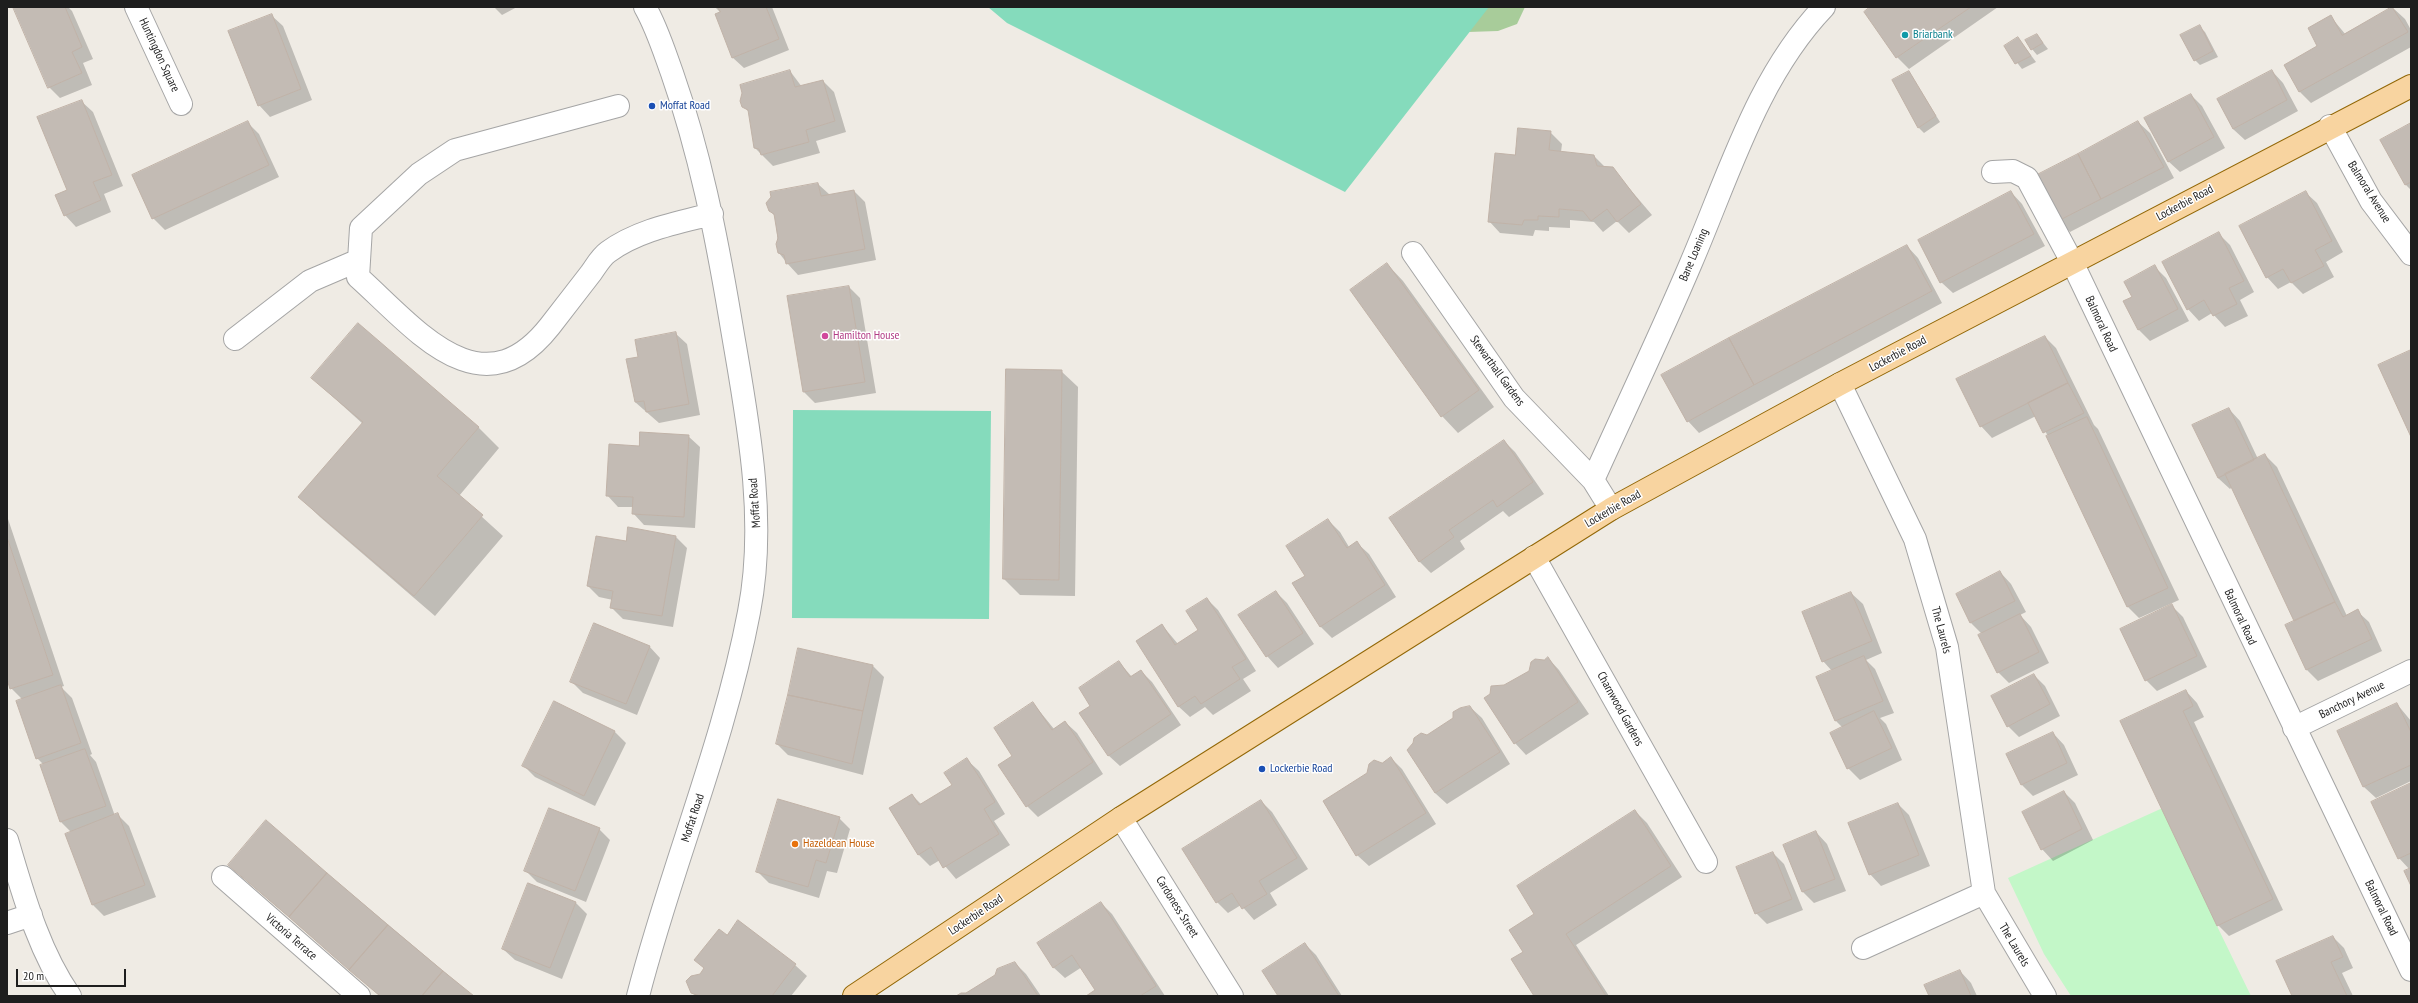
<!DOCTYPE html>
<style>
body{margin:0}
#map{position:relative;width:2418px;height:1003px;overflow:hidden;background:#efebe4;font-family:"PT Sans Narrow",sans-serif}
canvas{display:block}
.frame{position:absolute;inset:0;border:8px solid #1e1e1e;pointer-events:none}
.scale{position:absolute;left:16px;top:969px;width:110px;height:18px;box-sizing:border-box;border:2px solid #1e1e1e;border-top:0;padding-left:5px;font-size:12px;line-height:14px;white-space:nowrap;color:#1e1e1e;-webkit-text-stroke:3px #fff;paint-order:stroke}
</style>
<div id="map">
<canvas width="2418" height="1003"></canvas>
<div class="frame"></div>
<div class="scale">20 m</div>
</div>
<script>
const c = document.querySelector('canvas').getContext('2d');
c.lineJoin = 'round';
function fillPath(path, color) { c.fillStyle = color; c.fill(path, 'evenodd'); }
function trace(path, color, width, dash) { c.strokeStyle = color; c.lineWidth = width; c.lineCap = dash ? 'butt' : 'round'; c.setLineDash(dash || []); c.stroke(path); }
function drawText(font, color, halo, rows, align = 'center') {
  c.font = font + ' "PT Sans Narrow",sans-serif'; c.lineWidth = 3; c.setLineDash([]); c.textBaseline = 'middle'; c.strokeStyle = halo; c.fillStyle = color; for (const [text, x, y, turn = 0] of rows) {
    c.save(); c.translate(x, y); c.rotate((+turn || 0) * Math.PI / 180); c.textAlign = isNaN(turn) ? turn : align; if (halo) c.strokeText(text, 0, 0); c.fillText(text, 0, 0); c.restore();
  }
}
const forest = new Path2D(`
 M1457,7H1525L1517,24L1498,31L1468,32Z`);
const park = new Path2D(`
 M2167,806L2217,926L2251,996H2071L2044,954L2008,878Z`);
const pitch = new Path2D(`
 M988,7H1489L1345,192L1007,23Z
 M793,410L991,411L989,619L792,618Z`);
const shadow = new Path2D(`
 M14,7H68L72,11L93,59L83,63L92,85L60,98L49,87Z
 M494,7H517L502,15Z
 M715,7H772L789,50L744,68L732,57L721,13Z
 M1872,7H1998L1909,69L1897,57L1865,12Z
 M2393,8L2405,19L2411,30V47L2311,103L2300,92L2285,65L2319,46L2331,17L2346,35Z
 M271,15L283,26L312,100L270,117L259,105Z
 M2199,26L2205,32L2218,57L2200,65L2195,60Z
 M2037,35L2048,49L2037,55L2032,49Z
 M2018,38L2036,62L2022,69L2005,47Z
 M790,71L802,87L823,81L834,92L846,132L816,141L820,153L773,166L755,148L749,112L743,106Z
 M2272,71L2283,83L2298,111L2245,140L2233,129L2218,100Z
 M1909,72L1940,122L1924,133L1919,128L1893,80Z
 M2191,95L2202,106L2225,148L2180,172L2168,161Z
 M81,101L93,112L123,186L104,194L111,212L76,227L65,215Z
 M2138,122L2150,133L2174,178L2070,232L2059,220Z
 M248,123L259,134L279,177L165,230L153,218Z
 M2411,124V190L2406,185L2381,140Z
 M1550,132L1562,144L1561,152L1594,156L1605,167L1612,168L1652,215L1629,233L1617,221L1603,232L1594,222L1570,220V228L1549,227V231L1535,230L1533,236L1500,233L1489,221L1516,156Z
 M818,184L830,195L854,191L865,202L876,260L798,275L787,263L779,253L775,216L770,211Z
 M2011,192L2022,204L2045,246L1953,293L1941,282Z
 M2305,192L2317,203L2343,252L2326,262L2334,277L2303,294L2291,282L2278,289L2267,277Z
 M2219,234L2230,245L2254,292L2240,300L2248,316L2225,327L2212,313L2199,321L2188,309Z
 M1907,246L1918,258L1942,303L1699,433L1688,421Z
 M1387,264L1403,281L1494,407L1458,433L1442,416Z
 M2155,267L2166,278L2189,321L2150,341L2139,330L2124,302L2133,297Z
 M849,287L860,298L876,393L815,403L804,392Z
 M358,324L479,428L499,448L459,496L503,536L435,616L320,517L299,497L363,424L312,378Z
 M675,333L687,344L700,415L659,423L635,402Z
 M2045,337L2056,348L2094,425L2098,429L2179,600L2139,618L2128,607L2048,436L2036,416L1992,438L1981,426Z
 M1061,371L1078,387L1075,596L1020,595L1004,579Z
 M2229,409L2240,421L2258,459L2265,455L2277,467L2347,616L2357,611L2369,622L2382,651L2318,681L2307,670L2286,626L2295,622L2232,487L2230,489L2218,478Z
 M688,436L700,447L695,528L644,525L633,513V507H618L607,495L640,447Z
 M1504,441L1515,452L1544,494L1509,517L1503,511L1460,541L1465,549L1431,573L1419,561Z
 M7,516L64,686L61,687L72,698L92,754L90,755L96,762L115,816L118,815L129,826L156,897L104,916L93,905L66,834L71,832L61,822L41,766L44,765L37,758L23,700L11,688L7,676Z
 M1328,520L1340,532L1349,547L1357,543L1369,554L1396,597L1332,638L1320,626L1306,576Z
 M629,528L676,537L687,548L673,627L623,619L611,607L613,600L599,597L588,586L627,542Z
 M2000,572L2011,584L2026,612L2020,615L2031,627L2049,663L2009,683L1998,672L1982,634L1971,623Z
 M1276,592L1287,603L1314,644L1278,668L1267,656Z
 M1851,593L1863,604L1882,653L1866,660L1875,669L1894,713L1880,718L1886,724L1902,760L1860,780L1848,768L1843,728L1836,721L1817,677L1832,671L1823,661Z
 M1207,599L1218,610L1256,671L1243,679L1251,691L1213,715L1205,707L1190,717L1178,706L1162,625L1178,644L1200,631Z
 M2172,606L2183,617L2207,667L2157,691L2146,680Z
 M649,646L660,658L637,715L583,693L572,682Z
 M799,650L873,666L884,677L863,775L788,755L777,744Z
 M1548,658L1559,670L1589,714L1526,755L1515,743L1485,699L1530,672Z
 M1119,662L1132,677L1141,671L1152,682L1181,725L1120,766L1108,755L1092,706Z
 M2034,675L2045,686L2060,716L2019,737L2008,726Z
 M2186,691L2197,703L2204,717L2194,722L2283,910L2229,936L2218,925L2121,722Z
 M1033,703L1054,729L1065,722L1077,733L1103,774L1038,817L1027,806L1014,757Z
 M2397,704L2411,721V781L2376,798L2364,787L2338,732Z
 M1470,707L1482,718L1510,764L1447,804L1435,793L1427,736Z
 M614,731L626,743L595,806L535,777L523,765Z
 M2053,733L2064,745L2078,775L2033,796L2022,785L2008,754Z
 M1391,758L1402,769L1436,824L1369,866L1357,855L1382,764Z
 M967,760L979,771L1005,814L994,821L1010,845L956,879L940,860L930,866L919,855L890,809L912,795L922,805L953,786Z
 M2411,784V883L2410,870L2399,858Z
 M2064,792L2075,803L2093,840L2053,861L2042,849Z
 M1261,801L1272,812L1308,869L1270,893L1277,905L1254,920L1241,905L1228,913L1217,902Z
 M1898,804L1909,815L1930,866L1881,886L1870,874Z
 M1635,811L1647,823L1682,877L1576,945L1609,996H1536V914Z
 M839,818L850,829L837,873L827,871L819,898L769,883L757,871Z
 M266,822L473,996H380L229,865Z
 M599,829L610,840L586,902L537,882L526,871Z
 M1816,832L1827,844L1846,891L1814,903L1802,891Z
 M1773,853L1784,864L1803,910L1767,924L1756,913Z
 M528,884L576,903L587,914L562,979L515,960L503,949Z
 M1101,903L1112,914L1165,996H1088L1097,990L1082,967L1065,978L1053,967Z
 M739,921L795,965L807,976L791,996H702L698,993L699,996H695L692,992L705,969L696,960L727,937Z
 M2333,937L2344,948L2353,968L2342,973L2353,996H2294Z
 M1305,944L1316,955L1342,996H1279Z
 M1015,963L1026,974L1041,996H958L966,994Z
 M1960,971L1971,983L1977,996H1930Z`);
const building = new Path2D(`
 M13,7H65L82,47L72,52L82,73L48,88Z
 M718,7H766L779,39L732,58L715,14L720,12Z
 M1870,7H1971L1896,58L1864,12Z
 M2392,7L2408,32L2299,92L2284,65L2317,46L2308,28L2331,15L2342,35Z
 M272,14L301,89L258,106L228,31Z
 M2200,25L2213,51L2194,61L2180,35Z
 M2037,34L2043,43L2031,50L2025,40Z
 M2018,37L2031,56L2015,64L2004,46Z
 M790,70L795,87L823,80L835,121L806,130L809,142L761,155L759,149L754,148L748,110L742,107L740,101L742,93L740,85Z
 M2272,70L2287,100L2233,129L2217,99Z
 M1909,71L1936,116L1918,128L1892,80Z
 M2191,94L2214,137L2168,162L2144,118Z
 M82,100L112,175L93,182L101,200L64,216L55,195L67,190L37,117Z
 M248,121L269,165L152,219L132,175Z
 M2138,121L2164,167L2101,199L2078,154Z
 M2411,123V182L2405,185L2380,140Z
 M1518,128L1551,131L1549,150L1594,155L1597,166L1613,167L1641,204L1617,222L1607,209L1591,221L1583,211L1559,209V217L1538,216V220H1524L1522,225L1488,222L1495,153L1515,155Z
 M2078,154L2101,199L2058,221L2035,176Z
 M818,183L821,196L854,190L865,249L786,264L784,255L778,253L776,244L778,238L774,214L769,211L766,203L771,197L770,192Z
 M2011,191L2034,234L1940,283L1918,240Z
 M2306,191L2332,241L2315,250L2324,266L2291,283L2283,269L2266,278L2239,226Z
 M2219,232L2244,281L2229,288L2237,304L2213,316L2204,300L2187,310L2162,262Z
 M1907,245L1932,291L1754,385L1729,338Z
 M1387,263L1479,390L1441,417L1350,290Z
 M2155,265L2178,309L2138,330L2123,301L2132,297L2124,282Z
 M849,286L865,382L803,392L787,296Z
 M358,323L479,427L437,476L483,515L414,596L298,497L363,422L311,378Z
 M676,332L689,404L646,412L644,401L635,402L626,359L638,357L635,340Z
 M2045,336L2068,383L1980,427L1956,379Z
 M1729,338L1754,385L1687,422L1661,375Z
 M2411,350V437L2378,365Z
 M1006,369L1062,370L1059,580L1003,579Z
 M2068,383L2084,413L2043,433L2028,403Z
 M2229,408L2254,460L2218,478L2192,425Z
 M2087,417L2168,588L2127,607L2046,436Z
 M640,432L689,435L684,517L632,514L633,497L606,496L609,444L639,446Z
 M1504,440L1533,482L1497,507L1493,500L1449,530L1454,537L1419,562L1389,518Z
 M2265,454L2335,602L2294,621L2225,474Z
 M1328,519L1347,548L1357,541L1385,585L1320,627L1292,583L1305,576L1286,546Z
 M628,527L676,536L662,616L610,608L613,591L587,586L596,536L626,541Z
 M7,537L53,675L10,689L7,679Z
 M2000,571L2015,601L1970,623L1956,594Z
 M1276,591L1303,633L1266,657L1238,615Z
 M1851,592L1872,641L1822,662L1802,612Z
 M1207,598L1246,659L1232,667L1240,679L1201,704L1195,696L1178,707L1136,641L1162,624L1175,645L1198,630L1186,611Z
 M2335,602L2343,617L2358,609L2372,639L2306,670L2285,625Z
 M2172,604L2197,656L2145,681L2120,629Z
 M2020,614L2039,652L1997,673L1978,635Z
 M594,623L650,646L626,704L570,682Z
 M798,648L873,665L863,711L788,695Z
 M1864,656L1883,701L1835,721L1816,677Z
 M1548,657L1578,702L1514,744L1484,698L1490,694L1491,686L1504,685L1529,671L1531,662L1535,659L1544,660Z
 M1119,661L1130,677L1141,670L1171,714L1108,756L1079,713L1090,706L1079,688Z
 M2034,674L2050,704L2007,727L1991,696Z
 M61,685L81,743L36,759L16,701Z
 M2186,690L2193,706L2183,711L2273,899L2217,926L2120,721Z
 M788,695L863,711L852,764L776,744Z
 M554,701L615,731L584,796L522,766Z
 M1033,702L1052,730L1065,721L1093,762L1026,807L998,765L1012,756L994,728Z
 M2397,703L2411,732V765L2363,787L2337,731Z
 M1470,706L1500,752L1435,793L1407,750L1413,743L1414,738L1421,733L1427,735L1453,718V712L1460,708Z
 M1874,711L1892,748L1847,769L1830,733Z
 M2053,732L2067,763L2021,785L2006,754Z
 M85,749L106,806L60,822L40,765Z
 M1391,757L1426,813L1356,856L1323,801L1367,773L1369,764L1374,760L1382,763Z
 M967,758L995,802L984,809L999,834L943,868L931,847L918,855L889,808L912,794L919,805L952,785L944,773Z
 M2411,783V853L2398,859L2371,802Z
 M2064,791L2082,829L2041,850L2022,812Z
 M778,799L840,817L826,863L816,860L808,887L756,872Z
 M1261,800L1297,858L1259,881L1267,894L1242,909L1232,893L1216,903L1182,849Z
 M1898,803L1919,855L1869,875L1848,823Z
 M549,808L600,828L575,891L524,871Z
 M1635,810L1671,866L1566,934L1606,996H1534L1511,959L1523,952L1509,930L1534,914L1517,886Z
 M118,813L145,885L92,905L65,834Z
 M266,820L327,873L289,917L228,865Z
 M1816,831L1835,879L1802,892L1783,845Z
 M1773,852L1792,899L1755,914L1736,867Z
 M2411,868V886L2404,871Z
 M327,873L388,925L349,970L289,917Z
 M528,883L576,902L550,968L502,949Z
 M1101,902L1156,986L1140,996H1086L1095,990L1072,955L1053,968L1037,943Z
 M738,920L796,964L772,996H700L691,993L686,981L691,976L700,974L704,968L694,960L719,929L727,935Z
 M388,925L443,971L422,996H380L349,970Z
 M2333,936L2343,957L2331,962L2347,996H2292L2276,961Z
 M1305,943L1339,996H1278L1262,971Z
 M1015,962L1038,996H956L961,993H966L995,975L997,969Z
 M1960,970L1971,996H1929L1924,985Z
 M443,971L474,996H422Z`);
const minor = new Path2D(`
 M136,7L181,104
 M618,106L455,150L419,174L361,228L358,277C415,328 481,414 550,326C564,308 577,291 591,273C596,266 601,257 608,252C638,230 677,223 712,214
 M2330,126L2371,201L2411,254
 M1993,172L2013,171L2027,178L2072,262L2411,970
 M1413,253L1514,398L1593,480
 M235,339L310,281L359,260
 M1840,384L1915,539L1947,647L1984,893L2045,996
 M1611,509L1593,480C1626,407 1660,336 1691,263C1729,175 1757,77 1824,7
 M1534,557L1706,862
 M2294,728L2411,671
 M1121,818L1232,996
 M7,840C23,893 38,950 70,996
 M223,877L359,996
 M7,923L31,915
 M1863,948L1984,893
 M638,996C671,867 724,744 749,612C768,515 746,413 730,317C716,234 700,153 672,73C664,51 657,28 645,7`);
const major = new Path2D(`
 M854,996L1121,818L1611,509L1840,384L2411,86`);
const markers = [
 [1905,35,4,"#0f9aa8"],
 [652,106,4,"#1a4fb4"],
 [825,336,4,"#d1479c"],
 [1262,769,4,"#1a4fb4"],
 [795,844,4,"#e8710a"]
];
const cultureNames = [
 ["Briarbank",1913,35]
];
const streetNames = [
 ["Huntingdon Square",159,55,65],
 ["Balmoral Avenue",2369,192,58],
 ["Lockerbie Road",2185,203,-28],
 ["Bane Loaning",1694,255,-67],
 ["Balmoral Road",2101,324,65],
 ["Lockerbie Road",1898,354,-28],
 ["Stewarthall Gardens",1497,371,54],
 ["Moffat Road",755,503,-94],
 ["Lockerbie Road",1613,509,-30],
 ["Balmoral Road",2240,617,65],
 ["The Laurels",1941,630,75],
 ["Banchory Avenue",2352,700,-26],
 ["Charnwood Gardens",1620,709,61],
 ["Moffat Road",693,818,-72],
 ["Cardoness Street",1177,907,58],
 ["Balmoral Road",2381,908,64],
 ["Lockerbie Road",976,915,-34],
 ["Victoria Terrace",291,937,41],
 ["The Laurels",2014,945,59]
];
const transitNames = [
 ["Moffat Road",660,106],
 ["Lockerbie Road",1270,769]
];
const hotelNames = [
 ["Hamilton House",833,336]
];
const foodNames = [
 ["Hazeldean House",803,844]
];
fillPath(forest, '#a8cc9a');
fillPath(park, '#c3f7c8');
fillPath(pitch, '#85dbbc');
fillPath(shadow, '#0003');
fillPath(building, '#c3bbb4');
trace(building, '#c0b2a7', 1);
trace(minor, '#a5a5a5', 24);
trace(major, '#926706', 24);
trace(minor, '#fff', 22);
trace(major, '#f8d4a0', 22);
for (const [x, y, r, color] of markers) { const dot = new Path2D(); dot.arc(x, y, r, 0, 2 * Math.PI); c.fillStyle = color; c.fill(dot); trace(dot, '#fff', 1.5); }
drawText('12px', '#0d838f', '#fff', cultureNames, 'left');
drawText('12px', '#1e1e1e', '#fff', streetNames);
drawText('12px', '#164399', '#fff', transitNames, 'left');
drawText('12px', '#b23c85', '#fff', hotelNames, 'left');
drawText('12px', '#c56008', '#fff', foodNames, 'left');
</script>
